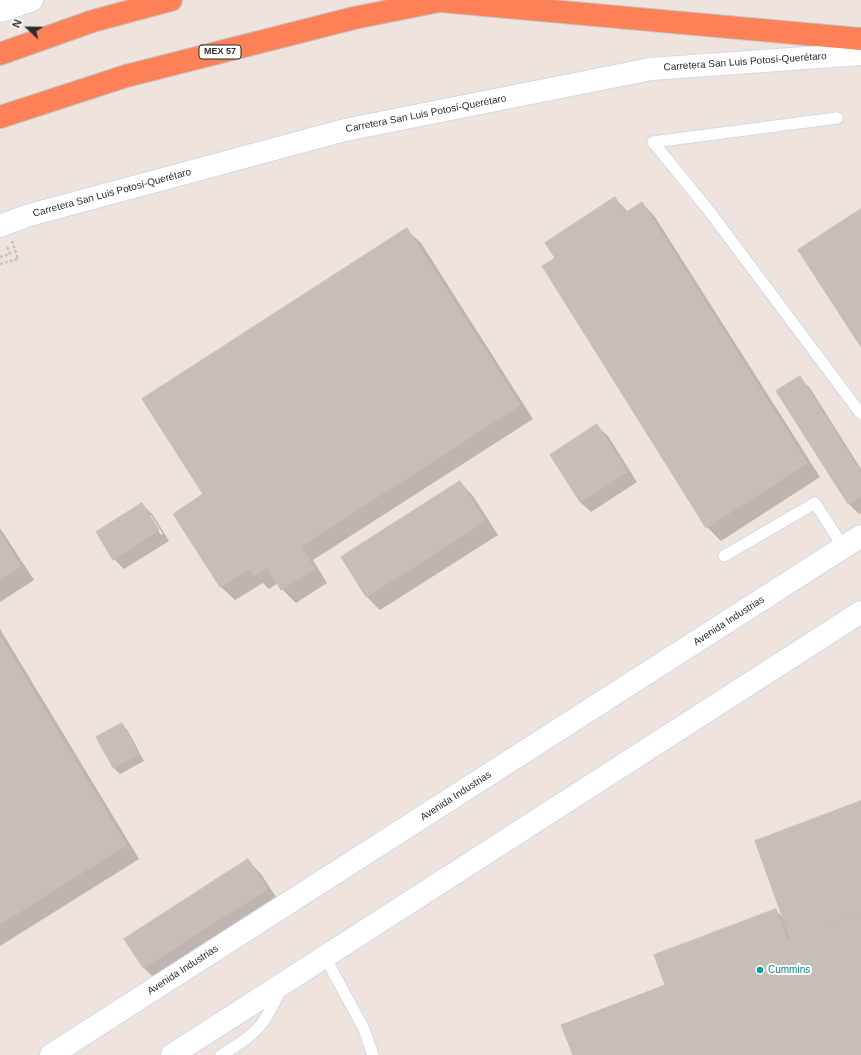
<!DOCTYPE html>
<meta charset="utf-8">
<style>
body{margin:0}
#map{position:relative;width:861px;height:1055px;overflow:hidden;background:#eee3dd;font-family:Arial,sans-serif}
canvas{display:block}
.north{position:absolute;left:8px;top:8px;width:40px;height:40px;-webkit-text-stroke:3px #fff;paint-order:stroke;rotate:292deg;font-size:11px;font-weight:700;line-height:16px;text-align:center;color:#2b2b2b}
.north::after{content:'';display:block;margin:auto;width:14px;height:18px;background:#2b2b2b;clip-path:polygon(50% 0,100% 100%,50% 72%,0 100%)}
</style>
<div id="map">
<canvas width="861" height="1055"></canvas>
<div class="north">N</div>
</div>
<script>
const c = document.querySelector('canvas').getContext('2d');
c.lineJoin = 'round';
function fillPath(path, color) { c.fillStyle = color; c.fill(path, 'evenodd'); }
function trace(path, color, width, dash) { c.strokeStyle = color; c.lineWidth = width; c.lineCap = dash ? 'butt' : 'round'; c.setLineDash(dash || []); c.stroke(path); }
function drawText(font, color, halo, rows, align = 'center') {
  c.font = font + ' Arial,sans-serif'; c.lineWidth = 4; c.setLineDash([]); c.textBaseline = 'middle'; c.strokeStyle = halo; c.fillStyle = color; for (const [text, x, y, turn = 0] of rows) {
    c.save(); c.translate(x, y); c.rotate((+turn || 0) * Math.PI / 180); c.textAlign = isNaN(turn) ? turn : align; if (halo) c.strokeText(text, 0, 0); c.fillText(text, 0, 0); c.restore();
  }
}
const shadow = new Path2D(`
 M615,198L628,212L642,203L655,217L820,477L721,541L707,527L556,258Z
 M407,230L421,243L533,419L313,560L327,583L296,603L282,589L278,583L269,589L263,583L235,600L221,587L174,515L204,494Z
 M799,377L810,388L861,469V513L859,514L849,504L778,391Z
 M597,426L608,436L637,482L591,512L580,502L551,455Z
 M460,482L473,496L498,535L380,610L366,596Z
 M142,504L153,515L169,541L124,569L114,559ZM149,515H151L163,534L161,535Z
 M0,528L34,580L0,602Z
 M0,629L139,859L0,946Z
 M122,724L128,731L144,761L120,774L113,767Z
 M861,802V1055H574L666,986L776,910L784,919Z
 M248,860L261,874L280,903L157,981L144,968L125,939Z`);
const building = new Path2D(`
 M615,197L625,213L642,202L807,463L706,528L542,266L555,258L545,243Z
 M861,209V347L798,250Z
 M407,228L520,405L301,546L314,569L281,590L267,567L254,576L251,568L220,587L173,514L203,494L142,399Z
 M800,376L861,473V496L848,504L776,391Z
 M597,424L627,472L580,502L550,455Z
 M460,481L485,521L366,597L341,557Z
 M142,503L159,530L113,560L96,532Z
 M0,533L21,566L0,580Z
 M0,636L126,845L0,924Z
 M122,723L138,754L113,768L96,737Z
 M861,801V911L790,938L755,841Z
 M248,859L267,889L143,968L124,939Z
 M776,909L787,940L861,913V1055H573L561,1025L665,985L654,955Z`);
const path = new Path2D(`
 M0,257L10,254L6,245
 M0,264L18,259L12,241`);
const lane = new Path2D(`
 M653,142L710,212L861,414
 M653,142L837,118
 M724,556L815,503L844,548
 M325,957L364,1029L373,1055
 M221,1055C236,1046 253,1036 263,1022C271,1011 275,1000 281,989`);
const secondary = new Path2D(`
 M0,11L32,0
 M0,226L26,216L345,130L651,69L861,54
 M51,1055L861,536
 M172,1055L861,612`);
const highway = new Path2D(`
 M441,1L861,39
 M0,54L93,21L171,0
 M0,117L126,76L354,18L444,0`);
const markers = [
 [760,970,4,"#0f9aa8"]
];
const shields = [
 [220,52,42]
];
const shieldNames = [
 ["MEX 57",220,52]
];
const streetNames = [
 ["Carretera San Luis Potosí-Querétaro",745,62,-4],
 ["Carretera San Luis Potosí-Querétaro",426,114,-11],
 ["Carretera San Luis Potosí-Querétaro",112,193,-15],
 ["Avenida Industrias",729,621,-33],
 ["Avenida Industrias",456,796,-33],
 ["Avenida Industrias",183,970,-33]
];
const cultureNames = [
 ["Cummins",768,970]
];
fillPath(shadow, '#0003');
fillPath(building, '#c6bfb8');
trace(building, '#c9bfb6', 1);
trace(lane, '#d2d9e5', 13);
trace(secondary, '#d2d9e5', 24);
trace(highway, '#c4c4c4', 24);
trace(path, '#c4c4c4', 2.5, [3, 2]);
trace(lane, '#fff', 11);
trace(secondary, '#fff', 22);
trace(highway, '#ff8157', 22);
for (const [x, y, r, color] of markers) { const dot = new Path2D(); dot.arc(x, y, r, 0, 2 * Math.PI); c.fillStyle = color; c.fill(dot); trace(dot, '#fff', 1.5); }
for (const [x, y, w] of shields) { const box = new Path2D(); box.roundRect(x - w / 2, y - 7, w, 14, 3); c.fillStyle = '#fff'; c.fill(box); trace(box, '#2b2b2b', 1); }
drawText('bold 9px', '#2b2b2b', null, shieldNames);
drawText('10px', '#2b2b2b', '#fff', streetNames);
drawText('10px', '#0d838f', '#fff', cultureNames, 'left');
</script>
